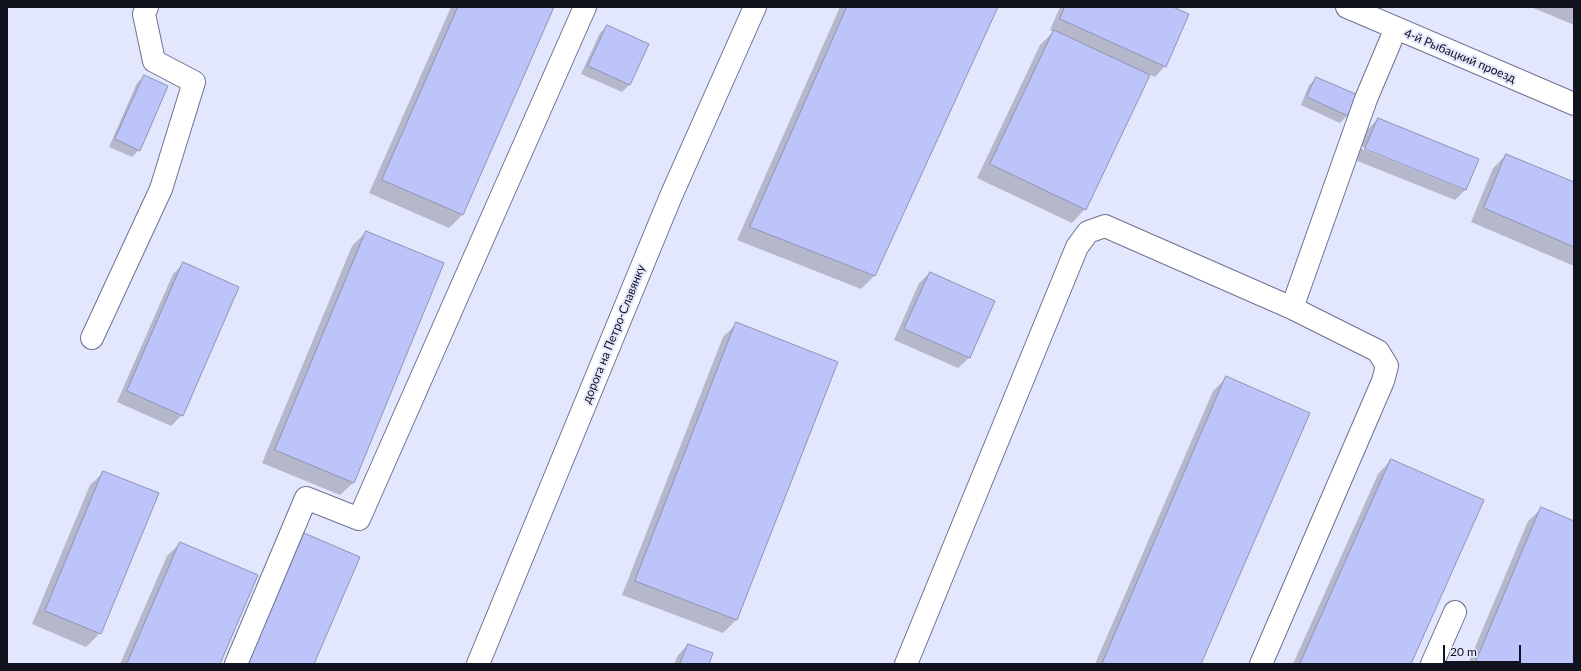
<!DOCTYPE html>
<meta charset="utf-8">
<style>
body{margin:0}
#map{position:relative;width:1581px;height:671px;overflow:hidden;background:#e3e7fd;font-family:Lato,sans-serif}
canvas{display:block}
.frame{position:absolute;inset:0;border:8px solid #10121e;pointer-events:none}
.scale{position:absolute;left:1443px;top:645px;width:78px;height:18px;box-sizing:border-box;border:2px solid #10121e;border-top:0;padding-left:5px;font-size:12px;line-height:14px;white-space:nowrap;color:#10121e;-webkit-text-stroke:3px #e3e7fd;paint-order:stroke}
</style>
<div id="map">
<canvas width="1581" height="671"></canvas>
<div class="frame"></div>
<div class="scale">20 m</div>
</div>
<script>
const c = document.querySelector('canvas').getContext('2d');
c.lineJoin = 'round';
function fillPath(path, color) { c.fillStyle = color; c.fill(path, 'evenodd'); }
function trace(path, color, width, dash) { c.strokeStyle = color; c.lineWidth = width; c.lineCap = dash ? 'butt' : 'round'; c.setLineDash(dash || []); c.stroke(path); }
function drawText(font, color, halo, rows, align = 'center') {
  c.font = font + ' Lato,sans-serif'; c.lineWidth = 4; c.setLineDash([]); c.textBaseline = 'middle'; c.strokeStyle = halo; c.fillStyle = color; for (const [text, x, y, turn = 0] of rows) {
    c.save(); c.translate(x, y); c.rotate((+turn || 0) * Math.PI / 180); c.textAlign = isNaN(turn) ? turn : align; if (halo) c.strokeText(text, 0, 0); c.fillText(text, 0, 0); c.restore();
  }
}
const shadow = new Path2D(`
 M451,7H553L462,215L449,228L369,193Z
 M840,7H997L874,276L861,289L737,240Z
 M1060,7H1171L1165,66L1155,77L1149,74L1085,209L1072,223L977,178L1040,45L1053,32L1050,30Z
 M1531,7H1574V25Z
 M607,26L648,44L629,85L622,92L581,74L600,33Z
 M144,76L139,150L132,157L109,147L137,83Z
 M1317,78L1348,115L1340,123L1301,105L1309,85Z
 M1378,119L1465,190L1455,200L1355,160L1367,130ZM1360,146L1462,187V189L1360,148Z
 M1506,155L1574,183V266L1471,222L1493,168Z
 M366,232L354,482L340,495L262,463L352,246Z
 M183,264L182,415L171,426L117,402L173,274Z
 M930,273L994,301L969,358L958,368L894,340L919,283Z
 M736,324L836,362L736,620L723,633L622,595L723,337Z
 M1226,378L1200,664H1095L1213,391Z
 M1391,460L1410,664H1293L1378,474Z
 M104,472L100,633L86,647L32,624L90,485Z
 M1542,508L1574,522V664H1468L1528,521Z
 M304,534L313,664H241L290,548Z
 M180,543L219,664H120L167,556Z
 M688,645L708,664H674L678,655Z`);
const building = new Path2D(`
 M458,7H554L463,215L382,180Z
 M847,7H998L875,276L750,227Z
 M1065,7H1173L1189,14L1166,67L1060,19Z
 M607,25L649,44L630,85L588,66Z
 M1054,30L1150,75L1086,210L990,164Z
 M144,75L168,86L140,151L115,139Z
 M1316,77L1358,95L1348,116L1307,97Z
 M1378,118L1479,159L1466,190L1365,149Z
 M1506,154L1574,182V247L1484,208Z
 M366,231L444,263L354,483L275,450Z
 M183,262L239,287L183,416L127,391Z
 M930,272L995,301L970,358L904,329Z
 M736,322L838,362L737,620L635,581Z
 M1226,376L1310,413L1201,664H1102Z
 M1391,459L1484,500L1411,664H1300Z
 M103,471L159,493L101,634L45,611Z
 M1541,507L1574,521V664H1475Z
 M304,533L360,557L314,664H248Z
 M180,542L258,575L220,664H127Z
 M688,644L713,653L709,664H680Z`);
const minor = new Path2D(`
 M1347,7L1574,104
 M92,338L161,189L194,82L154,61L144,14L147,7
 M236,664L306,498L359,519L585,7
 M478,664L671,196L755,7
 M906,664L1077,247L1088,232L1105,226L1292,308
 M1261,664L1383,381L1387,366L1378,351L1292,308L1366,99L1396,28
 M1432,664L1455,612`);
const streetNames = [
 ["4-й Рыбацкий проезд",1460,56,23],
 ["дорога на Петро-Славянку",614,334,-68]
];
fillPath(shadow, '#0003');
fillPath(building, '#bcc4fa');
trace(building, '#8e93b4', 1);
trace(minor, '#6d7292', 24);
trace(minor, '#fff', 22);
drawText('12px', '#10121e', '#e3e7fd', streetNames);
</script>
